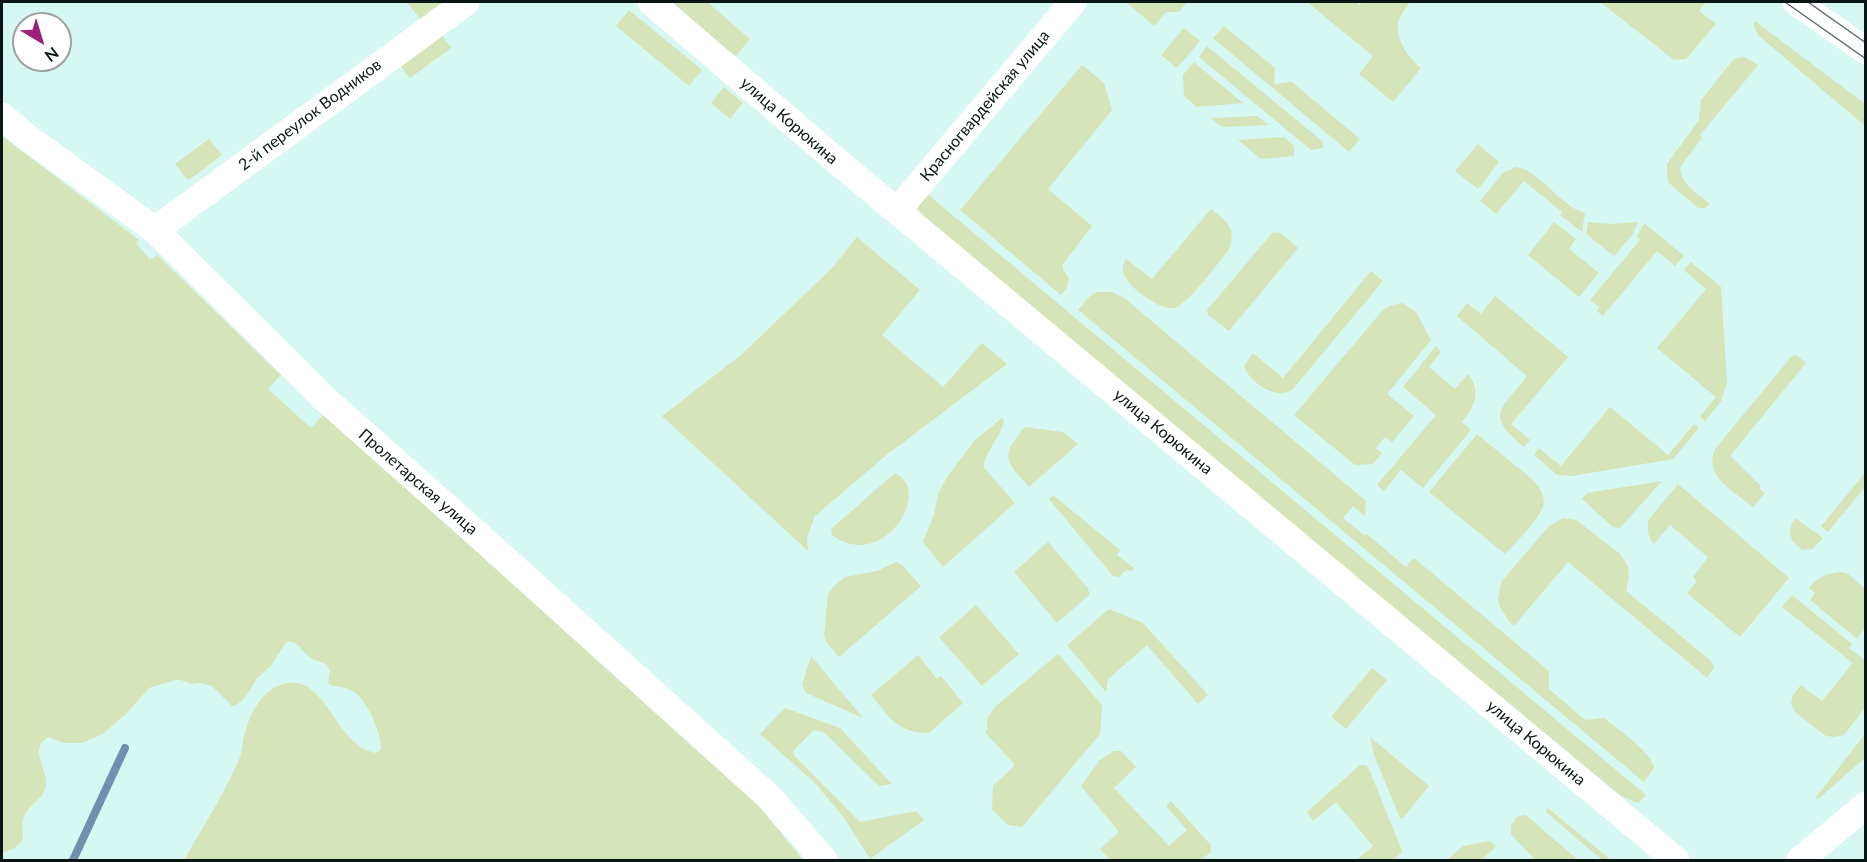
<!DOCTYPE html>
<meta charset="utf-8">
<style>
body{margin:0}
#map{position:relative;width:1867px;height:862px;overflow:hidden;background:#d7f7f3;font-family:Lato,sans-serif}
canvas{display:block}
.frame{position:absolute;inset:0;border:3px solid #0a1615;pointer-events:none}
.north{position:absolute;left:12px;top:12px;width:60px;height:60px;box-sizing:border-box;background:#fff;border:2px solid #9da2a1;border-radius:50%;rotate:142deg;font-size:16px;font-weight:700;line-height:24px;text-align:center;color:#0a1615}
.north::after{content:'';display:block;margin:auto;width:21px;height:27px;background:#9d2178;clip-path:polygon(50% 0,100% 100%,50% 72%,0 100%)}
</style>
<div id="map">
<canvas width="1867" height="862"></canvas>
<div class="frame"></div>
<div class="north">N</div>
</div>
<script>
const c = document.querySelector('canvas').getContext('2d');
c.lineJoin = 'round';
function fillPath(path, color) { c.fillStyle = color; c.fill(path, 'evenodd'); }
function trace(path, color, width, dash) { c.strokeStyle = color; c.lineWidth = width; c.lineCap = dash ? 'butt' : 'round'; c.setLineDash(dash || []); c.stroke(path); }
function drawText(font, color, halo, rows, align = 'center') {
  c.font = font + ' Lato,sans-serif'; c.lineWidth = 4.5; c.setLineDash([]); c.textBaseline = 'middle'; c.strokeStyle = halo; c.fillStyle = color; for (const [text, x, y, turn = 0] of rows) {
    c.save(); c.translate(x, y); c.rotate((+turn || 0) * Math.PI / 180); c.textAlign = isNaN(turn) ? turn : align; if (halo) c.strokeText(text, 0, 0); c.fillText(text, 0, 0); c.restore();
  }
}
const green = new Path2D(`
 M407,2H447L421,20Z
 M670,2H707L750,39L735,57Z
 M1126,2H1187L1179,12H1166L1154,26Z
 M1307,2H1355L1359,5L1363,2H1410C1406,8 1400,15 1398,23C1396,41 1408,57 1421,68L1393,102L1359,74L1373,56Z
 M1600,2H1706L1699,11L1716,24L1686,59L1674,60Z
 M629,10L702,70L689,86L616,26Z
 M1755,21L1865,104V126L1758,35L1754,26Z
 M1224,26L1275,68L1274,84L1292,82L1360,139L1349,152L1213,38Z
 M1184,28L1200,41L1177,68L1161,55Z
 M441,34L451,48L410,78L399,64Z
 M1207,46L1323,142V148L1311,150L1199,57Z
 M1744,57L1758,65L1700,135L1702,138L1680,167C1681,185 1697,193 1710,204L1705,208H1698L1669,183L1667,177V164L1699,120L1701,100L1734,59Z
 M1194,62L1243,103L1197,107L1184,96L1183,75Z
 M1082,65L1104,83L1112,110L1048,189L1092,226L1063,264V269L1069,279L1066,289L1061,295L960,210Z
 M724,87L743,103L730,119L711,103Z
 M1257,116L1269,125L1222,127L1211,118Z
 M2,136L139,240L136,243L150,260L157,255L281,375L268,389L311,428L324,414L759,806L803,860H184C202,829 222,797 237,764C243,753 242,740 246,729C252,709 265,687 287,683C298,681 307,685 315,693C334,711 347,748 376,753L381,749C381,732 367,698 351,690C343,686 335,688 328,683L330,671L326,664C321,662 316,661 311,658C301,652 300,640 286,642L270,667L258,677L246,696L238,704L232,706L212,686L201,683L191,684L181,680H175L149,688L127,713L103,734L82,743H64L48,737C28,750 48,768 46,785C45,799 29,804 24,816C20,823 24,832 23,840L15,848L2,853Z
 M1284,137L1294,146V156L1261,159L1238,140Z
 M209,139L222,155L189,180L186,178L175,164Z
 M1478,144L1499,162L1478,189L1455,171Z
 M1516,167C1539,170 1560,206 1585,213L1582,232L1560,215L1562,212L1524,181L1496,214L1480,201L1503,173Z
 M920,188L1646,795L1638,803L1621,796L925,220L916,207Z
 M1211,209C1227,222 1237,227 1229,250C1218,262 1188,305 1174,308C1160,311 1126,286 1123,272C1122,267 1124,263 1126,259L1152,279Z
 M1554,222L1576,239L1569,249L1599,273L1579,297L1528,255Z
 M1588,222L1612,224L1638,222L1633,234L1614,256L1586,234Z
 M1644,223L1684,256L1675,266L1657,251L1603,316L1597,311L1599,307L1590,300L1640,240L1637,237Z
 M1273,232L1281,233L1298,248L1229,331L1208,315L1207,310Z
 M857,237L920,290L882,335L943,387L982,343L1007,364L884,457L815,516L807,537L808,551L662,416L741,355L832,268Z
 M1691,262L1721,287L1727,383L1721,401L1705,421L1700,417L1716,397L1657,348L1706,289L1684,270Z
 M1371,271L1383,281L1293,389C1277,402 1248,381 1244,366L1253,353L1283,378Z
 M1097,292H1112L1123,297L1366,501L1365,516L1353,506L1343,518L1365,536L1367,534L1406,567L1414,558L1549,671V689L1585,720L1604,718C1618,730 1651,751 1654,768L1644,782L1078,310L1090,296Z
 M1495,296L1568,357L1511,424L1530,440L1524,447C1483,413 1502,410 1527,376L1457,316L1467,303L1481,314Z
 M1403,303L1416,312L1431,340L1387,394L1414,416L1392,442L1385,437L1376,448L1382,453L1373,464L1355,465L1294,415L1383,310L1392,305Z
 M1436,346L1441,352L1429,367L1455,389L1468,374C1482,391 1475,406 1462,422L1471,430L1423,488L1401,470L1384,491L1377,485L1436,415L1403,387Z
 M1796,355L1806,363L1730,456L1761,486L1759,488L1765,493L1753,507C1734,491 1703,477 1715,449L1792,356Z
 M1610,407L1668,455L1694,424L1699,428L1673,459L1572,476L1557,475L1534,455L1539,448L1561,466Z
 M1002,418L1004,420C1002,437 984,451 984,468L1015,503L943,567L923,542L934,514L939,492L947,477L975,440Z
 M1025,427L1063,432L1078,444L1029,487C1004,459 1000,457 1025,427Z
 M1477,434L1533,480C1538,486 1543,492 1544,501C1544,515 1515,543 1505,554L1429,492Z
 M895,473C934,491 883,573 832,535L831,529Z
 M1865,473V487L1828,532L1821,526Z
 M1662,481L1620,528L1613,527L1582,499L1587,493Z
 M1678,484L1789,578L1740,637L1687,593L1697,581L1693,577L1708,557L1670,525L1654,544C1648,537 1646,529 1649,519Z
 M1053,495L1120,550L1117,555L1134,568L1132,571L1126,570L1119,577L1113,576L1049,499Z
 M1563,518L1576,520L1619,553L1625,561L1628,567L1629,576L1626,591L1710,660L1714,667L1707,678L1568,562L1514,626L1508,620L1500,607L1498,599L1501,582L1549,526Z
 M1795,518L1823,538L1812,549L1803,550C1789,542 1787,531 1795,518Z
 M1048,542L1087,587L1090,594L1057,623L1014,572Z
 M896,562L902,565L921,586L839,657L826,642L824,635L828,594L834,586L845,577L877,571Z
 M1841,572L1848,574L1865,589V628L1857,639L1810,600L1815,593L1809,588C1818,577 1827,573 1841,572Z
 M1792,595L1852,644L1849,648L1865,660V708L1844,735L1835,737L1826,736L1796,713L1791,704L1793,695L1801,685L1822,701L1853,663L1782,607Z
 M976,605L1019,654L982,686L939,637Z
 M1109,609L1143,623L1208,695L1198,704L1147,645L1108,679L1106,692L1067,645Z
 M1058,654L1102,705L1100,734L1022,827L1008,825L992,809L993,786L1015,765L985,732L988,730C985,719 989,714 996,706Z
 M918,655L937,679L941,676L963,703L929,733C897,733 890,717 871,695Z
 M811,656L863,718L806,693L802,685Z
 M1372,668L1387,680L1346,729L1331,717Z
 M785,708L840,728L892,784L879,786L825,733L814,730L793,751L794,755L860,822L916,811L924,820L870,859L844,818L816,784L760,734Z
 M1865,734V758L1817,800L1816,797Z
 M1370,737L1429,786L1402,819L1399,816L1374,755Z
 M1114,751H1121L1136,767L1114,788L1169,846L1187,830L1166,806L1171,801L1211,845V852L1201,860H1110L1100,849L1119,832L1081,786L1100,760Z
 M1360,765H1366L1368,767L1401,848L1402,852L1394,860H1356L1373,846L1336,802L1313,821L1307,812Z
 M1548,808L1611,860H1602L1546,812Z
 M1523,815L1527,816L1578,860H1535L1511,834V825L1517,817Z
 M1490,841L1496,847L1481,860H1447L1463,846Z`);
const stream = new Path2D(`
 M73,860L125,748`);
const minor = new Path2D(`
 M651,2L838,162L1676,860
 M1796,2L1866,51
 M2,116L24,135L155,230L325,399L484,540L769,797L824,860
 M897,211L1073,2
 M155,230L466,2
 M1800,860L1866,805`);
const tram = new Path2D(`
 M1785,2L1866,59
 M1808,2L1866,43`);
const streetNames = [
 ["Красногвардейская улица",985,106,-50],
 ["2-й переулок Водников",310,115,-37],
 ["улица Корюкина",789,121,41],
 ["улица Корюкина",1163,432,40],
 ["Пролетарская улица",418,482,41],
 ["улица Корюкина",1536,743,40]
];
fillPath(green, '#d5e5b9');
trace(stream, '#7190ad', 8);
trace(minor, '#fff', 27);
trace(tram, '#576a68', 1.5);
drawText('16px', '#0a1615', '#fff', streetNames);
</script>
